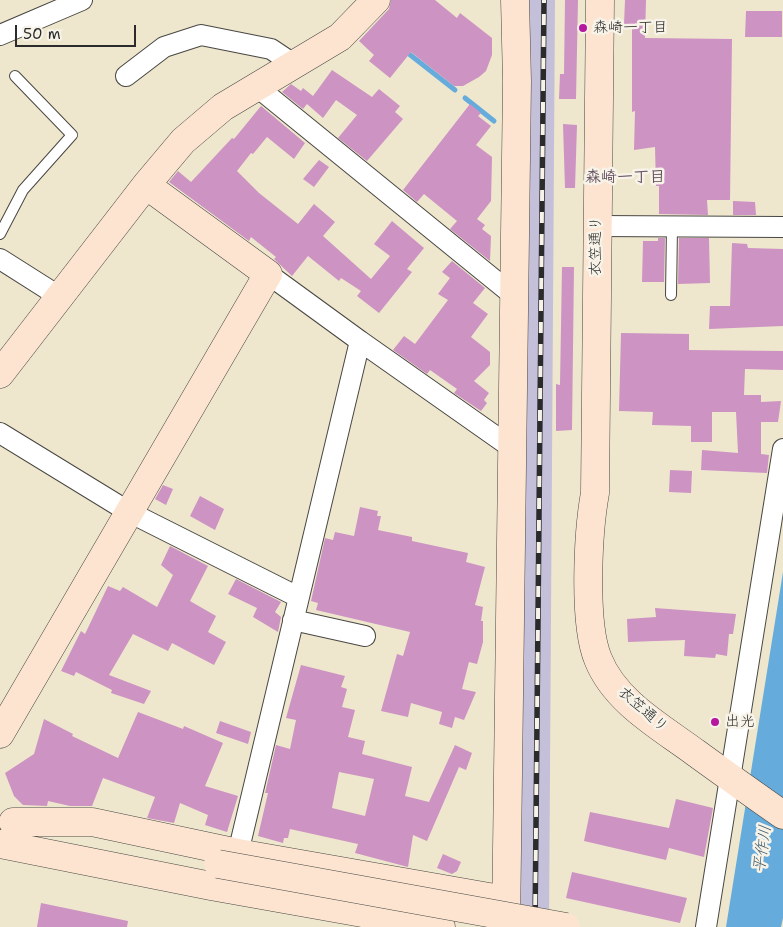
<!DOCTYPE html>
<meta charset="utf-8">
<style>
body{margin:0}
#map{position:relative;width:783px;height:927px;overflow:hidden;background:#eee7cd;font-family:"Shantell Sans",sans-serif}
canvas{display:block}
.scale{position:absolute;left:15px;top:25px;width:121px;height:22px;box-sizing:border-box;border:2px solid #2b2b2b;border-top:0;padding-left:6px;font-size:15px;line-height:18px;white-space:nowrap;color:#2b2b2b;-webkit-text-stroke:4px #f7f3e8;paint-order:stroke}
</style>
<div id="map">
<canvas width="783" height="927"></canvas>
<div class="scale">50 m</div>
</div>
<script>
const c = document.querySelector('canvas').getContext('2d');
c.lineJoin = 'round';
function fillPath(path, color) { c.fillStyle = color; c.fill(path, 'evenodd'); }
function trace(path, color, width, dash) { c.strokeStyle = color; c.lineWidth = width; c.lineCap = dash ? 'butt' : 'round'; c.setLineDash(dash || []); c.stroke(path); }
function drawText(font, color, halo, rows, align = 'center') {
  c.font = font + ' "Shantell Sans","Klee One",sans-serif'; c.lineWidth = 5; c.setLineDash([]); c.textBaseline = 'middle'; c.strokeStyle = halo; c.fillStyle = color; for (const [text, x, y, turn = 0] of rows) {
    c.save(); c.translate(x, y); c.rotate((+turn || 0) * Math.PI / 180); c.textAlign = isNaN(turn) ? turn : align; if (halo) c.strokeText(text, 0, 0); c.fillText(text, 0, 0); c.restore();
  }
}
const industrial = new Path2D(`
 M529,0H555L549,927H520Z`);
const water = new Path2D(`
 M783,572V918L781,927H726Z`);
const stream = new Path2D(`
 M404,50L455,90
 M465,98L494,121`);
const building = new Path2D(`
 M391,0H435L457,18L460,13L492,38V55L486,71L479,77L463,86H454L411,52L390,78L369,61L374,55L359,41L389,9Z
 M565,0H578L576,99H559L560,74H564Z
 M625,0H646L645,38L732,39L730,200H707L708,215L659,214V186H656L655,147L634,150L635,111L632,112V25H624Z
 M746,11H782V37H745Z
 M332,70L372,97L379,89L400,106L395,112L403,119L367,161L338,138L357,115L336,100L323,118L307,104L303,109L282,92L291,84L301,91L303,88L313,96Z
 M470,104L481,113L478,116L491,126L476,145L492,157L491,201L477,219L485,225L482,229L491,236L490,261L450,229L457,221L424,194L417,202L403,190Z
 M261,106L305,143L294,159L267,137L253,154L251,153L237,171L259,193L298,224L314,204L335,222L323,236L371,279L390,256L374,244L392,221L424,248L407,269L412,272L379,313L357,296L361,291L341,278L339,281L308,256L292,276L274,259L276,257L251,237L249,241L169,182L178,171L191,182L232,138L234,139Z
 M563,124L577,125L575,188H565Z
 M319,160L329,167L314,187L303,179Z
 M733,201L755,202L756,215H733Z
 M658,238H665L664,282H642L643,241H658Z
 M679,238H709L710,283L678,284Z
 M732,243L747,244L748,248L783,249V326L709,329L710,306H730Z
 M452,261L485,288L473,303L488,314L471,337L490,352V365L474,381L489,393L484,400L487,403L481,411L454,393L457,389L430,370L427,374L393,350L404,336L415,344L448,300L438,294L450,278L442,272Z
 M562,267H574L572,430L556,431V384L560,385Z
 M621,333L689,334V350L783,351V370L745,369L744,395H761V402L781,401L778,422H761V454L769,455L767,473L701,470L702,450L738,453L736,412H712V442H691V426L652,425L653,412L619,411Z
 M670,470L692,471L691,493L669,492Z
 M163,485L173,489L166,505L155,499Z
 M200,496L224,509L215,530L190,516Z
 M360,507L378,511L377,516H381L378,530L412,537V541L468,553L466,562L485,567L475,605L483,607L481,621H483V642L477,664L469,662L462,689L476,692L464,720L455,717L452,728L439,724L442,712L411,703L408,717L381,711L397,654L403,656L410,632L316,610L318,603L311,601L325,538L333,540L335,532L354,536Z
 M170,546L208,566L190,601L216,616L208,632L226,642L214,665L172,643L168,651L133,634L109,675L151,691L144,704L111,693L112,690L76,672L74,676L61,671L81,631L85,634L108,586L120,591L123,587L157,607L173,575L161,565Z
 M236,579L281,602L275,612L281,617L278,632L253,617L257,608L228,594Z
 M655,608L736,614L733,634H729L727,656L716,654L715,658L684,656L685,640L628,642L627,619L656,617Z
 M301,665L345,676L341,687L347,689L342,707L355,710L348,737L365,741L362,754L412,767L405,796L429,802L455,745L472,753L466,770L459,767L427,841L413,835L408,867L355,853L358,844L290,829L288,838H284L283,843L258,836L268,793H265L266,789L276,745L290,749L296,720L286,718ZM339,772L374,779L365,816L332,808Z
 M138,712L183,729L184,726L223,743L205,786L238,796L227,832L205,825L208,815L180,803L174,823L147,818L155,797L103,778L92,806H70L48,801L47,806L23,805L14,796L5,773L34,754L44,719L73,734L72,736L118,758Z
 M220,721L251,732L248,744L216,733Z
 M676,799L713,808L704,857L669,848L666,860L584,841L590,812L669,828Z
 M443,854L461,862L457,871L452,874L437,868Z
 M572,872L687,898L680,923L566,898Z
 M41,903L128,921L127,927H37Z`);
const lane = new Path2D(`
 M0,234L23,190L72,135L15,76
 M671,295L672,227`);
const street = new Path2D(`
 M0,35L82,0
 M126,76L164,47L201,35L271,49L295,65
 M256,86L513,295
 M596,226L783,227
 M0,259L60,297
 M360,341L512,448
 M0,433L129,512L298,597
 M293,620L365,636
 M238,853L360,341L268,274
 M706,927L783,449`);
const secondary = new Path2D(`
 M600,0L595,493C588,532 583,623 598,659C615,702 661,727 696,753C725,774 754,795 783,815
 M0,374L146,185L183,141L223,107L340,37L376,0
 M0,734L268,274L146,185
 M13,822H92L238,853L506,900
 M0,844L211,886L441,927
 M506,927L517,81L515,0`);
const rail = new Path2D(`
 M535,927L544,0`);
const secondaryBridge = new Path2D(`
 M218,864L566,927`);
const markers = [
 [583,28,5,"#b5179e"],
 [715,722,5,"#b5179e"]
];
const poiNames = [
 ["森崎一丁目",593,28],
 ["出光",725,722]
];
const streetNames = [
 ["衣笠通り",596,246,-90],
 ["衣笠通り",643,710,41]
];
const neighbourhoodNames = [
 ["森崎一丁目",625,178]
];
const waterNames = [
 ["平作川",763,849,-82]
];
fillPath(industrial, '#c5c0da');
fillPath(water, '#65acdc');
trace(stream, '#65acdc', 5);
fillPath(building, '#cd93c3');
trace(lane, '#484743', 12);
trace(street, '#484743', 22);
trace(secondary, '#484743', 29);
trace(lane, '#fff', 10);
trace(street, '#fff', 20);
trace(secondary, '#fde4d0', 28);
trace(rail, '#2b2b2b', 5.5);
trace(rail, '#f7f3e8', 4, [11]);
trace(secondaryBridge, '#484743', 29, []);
trace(secondaryBridge, '#fde4d0', 28);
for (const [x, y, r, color] of markers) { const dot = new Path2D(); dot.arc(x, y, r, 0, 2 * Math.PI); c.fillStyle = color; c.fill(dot); trace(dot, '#f7f3e8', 2); }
drawText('15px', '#2b2b2b', '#f7f3e8', poiNames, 'left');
drawText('15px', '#2b2b2b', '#f7f3e8', streetNames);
drawText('bold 16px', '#644f60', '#f7f3e8', neighbourhoodNames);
drawText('italic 16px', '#3f5869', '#f7f3e8', waterNames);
</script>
